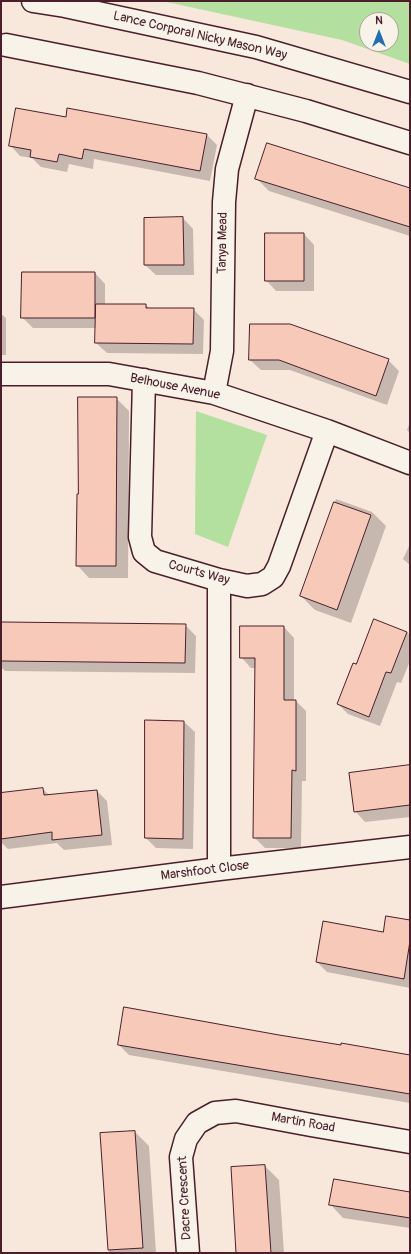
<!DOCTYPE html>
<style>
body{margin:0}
#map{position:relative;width:411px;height:1254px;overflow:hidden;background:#f8e7db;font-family:Pangolin,sans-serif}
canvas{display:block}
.frame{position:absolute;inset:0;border:2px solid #4a1f2b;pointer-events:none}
.north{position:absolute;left:359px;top:12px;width:40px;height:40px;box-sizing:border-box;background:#f7f3e8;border:1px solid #b29e9c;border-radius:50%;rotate:0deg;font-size:11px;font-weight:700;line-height:16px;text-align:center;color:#4a1f2b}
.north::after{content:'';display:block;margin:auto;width:14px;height:18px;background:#1f6fb2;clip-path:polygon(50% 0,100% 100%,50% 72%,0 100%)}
</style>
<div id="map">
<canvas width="411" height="1254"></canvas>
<div class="frame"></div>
<div class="north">N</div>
</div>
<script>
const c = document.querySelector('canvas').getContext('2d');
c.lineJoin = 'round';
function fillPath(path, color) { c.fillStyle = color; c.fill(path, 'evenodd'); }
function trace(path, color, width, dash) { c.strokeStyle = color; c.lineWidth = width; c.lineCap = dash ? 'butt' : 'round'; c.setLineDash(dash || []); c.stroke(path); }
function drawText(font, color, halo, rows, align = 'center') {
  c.font = font + ' Pangolin,sans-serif'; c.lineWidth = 3; c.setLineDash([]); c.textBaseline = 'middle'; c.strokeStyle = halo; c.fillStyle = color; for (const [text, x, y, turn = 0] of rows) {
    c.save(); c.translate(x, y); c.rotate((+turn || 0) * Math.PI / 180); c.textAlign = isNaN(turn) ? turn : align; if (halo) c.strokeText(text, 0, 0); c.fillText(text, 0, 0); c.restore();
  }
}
const green = new Path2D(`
 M162,1H410V64L342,40ZM367,20H391V44H367Z
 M196,411L267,435L228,547L195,534Z`);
const shadow = new Path2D(`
 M206,134L217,145L210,181L94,159L93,169L69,164L67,172L41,167L32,158L20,156L10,145Z
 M256,178L410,188V236L269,191Z
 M183,218L193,229L194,275H156L145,265Z
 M304,234L314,245V291H276L266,280Z
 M95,273L105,284V305H146L150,309H193L204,320L203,354L107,353L96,343L97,328H33L22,317Z
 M1,314L6,318V355H1Z
 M250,360H388L399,371L387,405L290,370H261Z
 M116,398L129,411L128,578H89L77,565Z
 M410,422V433L407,430Z
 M336,499L372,512L386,526L351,623L315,610L301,596Z
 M410,544V565L403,559Z
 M1,623L185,625L196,636L195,673L5,671L1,667Z
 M284,627L294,638V701H296L306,711V781H302L301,848H265L254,837L256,668H251L241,657Z
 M407,632L410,636V661L401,683L397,682L380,726L348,714L338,704L356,665Z
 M146,721L184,722L195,732L193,849L156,848L146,838Z
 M410,766V817L365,822L355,811Z
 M43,789L49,795L97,791L107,801L112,845L64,850L57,843L8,849L1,842V794Z
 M410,921V988L327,972L317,962Z
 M279,1036L410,1056V1103L129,1055L119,1045Z
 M135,1132L149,1146L156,1253H109L101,1134Z
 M265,1166L279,1180L284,1253H237Z
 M410,1193V1228L343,1218L331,1205Z`);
const building = new Path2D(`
 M16,108L66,117L67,108L207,134L200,171L84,149L82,159L59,154L57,162L30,157L31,150L9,146Z
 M267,143L410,188V227L255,179Z
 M183,217L184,265H144V218Z
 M265,233H304V281H265Z
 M22,272H95V318H21Z
 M96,304H146V308H194L193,344L95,343Z
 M250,324H290L389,359L376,396L279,360H249Z
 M78,397H117L116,566H76L77,494H78Z
 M334,502L371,515L337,610L300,596Z
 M374,619L407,632L391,673L386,672L369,717L337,704L353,663L356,664Z
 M1,622L186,624L185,663L1,661Z
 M240,626H284V700H296V771L292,770L291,838H253L255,658H240Z
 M145,720L184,721L183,839L145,838Z
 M410,765V805L354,812L349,773Z
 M43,788L44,795L97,790L102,835L52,840V832L1,839V793Z
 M386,916L410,920V941L404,979L316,962L323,921L383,932Z
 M124,1007L279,1035L341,1045V1043L410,1055V1094L118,1045Z
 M135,1131L143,1248L108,1250L100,1133Z
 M265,1165L271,1253H236L231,1167Z
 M334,1179L410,1192V1218L329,1205Z`);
const street = new Path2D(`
 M6,45L198,83L306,111L410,143
 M1,374H109L214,393L327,431L410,463
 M144,380L140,537L144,552L155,561L219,580L247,586L262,584L273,577L279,566L327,431
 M214,393L222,351L224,202L227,169L247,95
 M219,869V580
 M1,897L219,869L410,847
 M188,1253L181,1157L186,1139L197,1123L215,1113L236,1111L311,1125L410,1142`);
const secondary = new Path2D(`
 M33,1L65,6L256,47L410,92`);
const streetNames = [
 ["Lance Corporal Nicky Mason Way",200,36,13],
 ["Tanya Mead",223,243,-89],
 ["Belhouse Avenue",175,387,11],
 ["Courts Way",199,573,15],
 ["Marshfoot Close",205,871,-7],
 ["Martin Road",303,1123,10],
 ["Dacre Crescent",185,1198,-93]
];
fillPath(green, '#b3e09f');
fillPath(shadow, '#0003');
fillPath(building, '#f6c9b9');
trace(building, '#4a1f2b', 1);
trace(street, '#4a1f2b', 25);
trace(secondary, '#4a1f2b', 25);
trace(street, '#f7f3e8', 22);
trace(secondary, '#f7f3e8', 22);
drawText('13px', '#4a1f2b', '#f7f3e8', streetNames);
</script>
